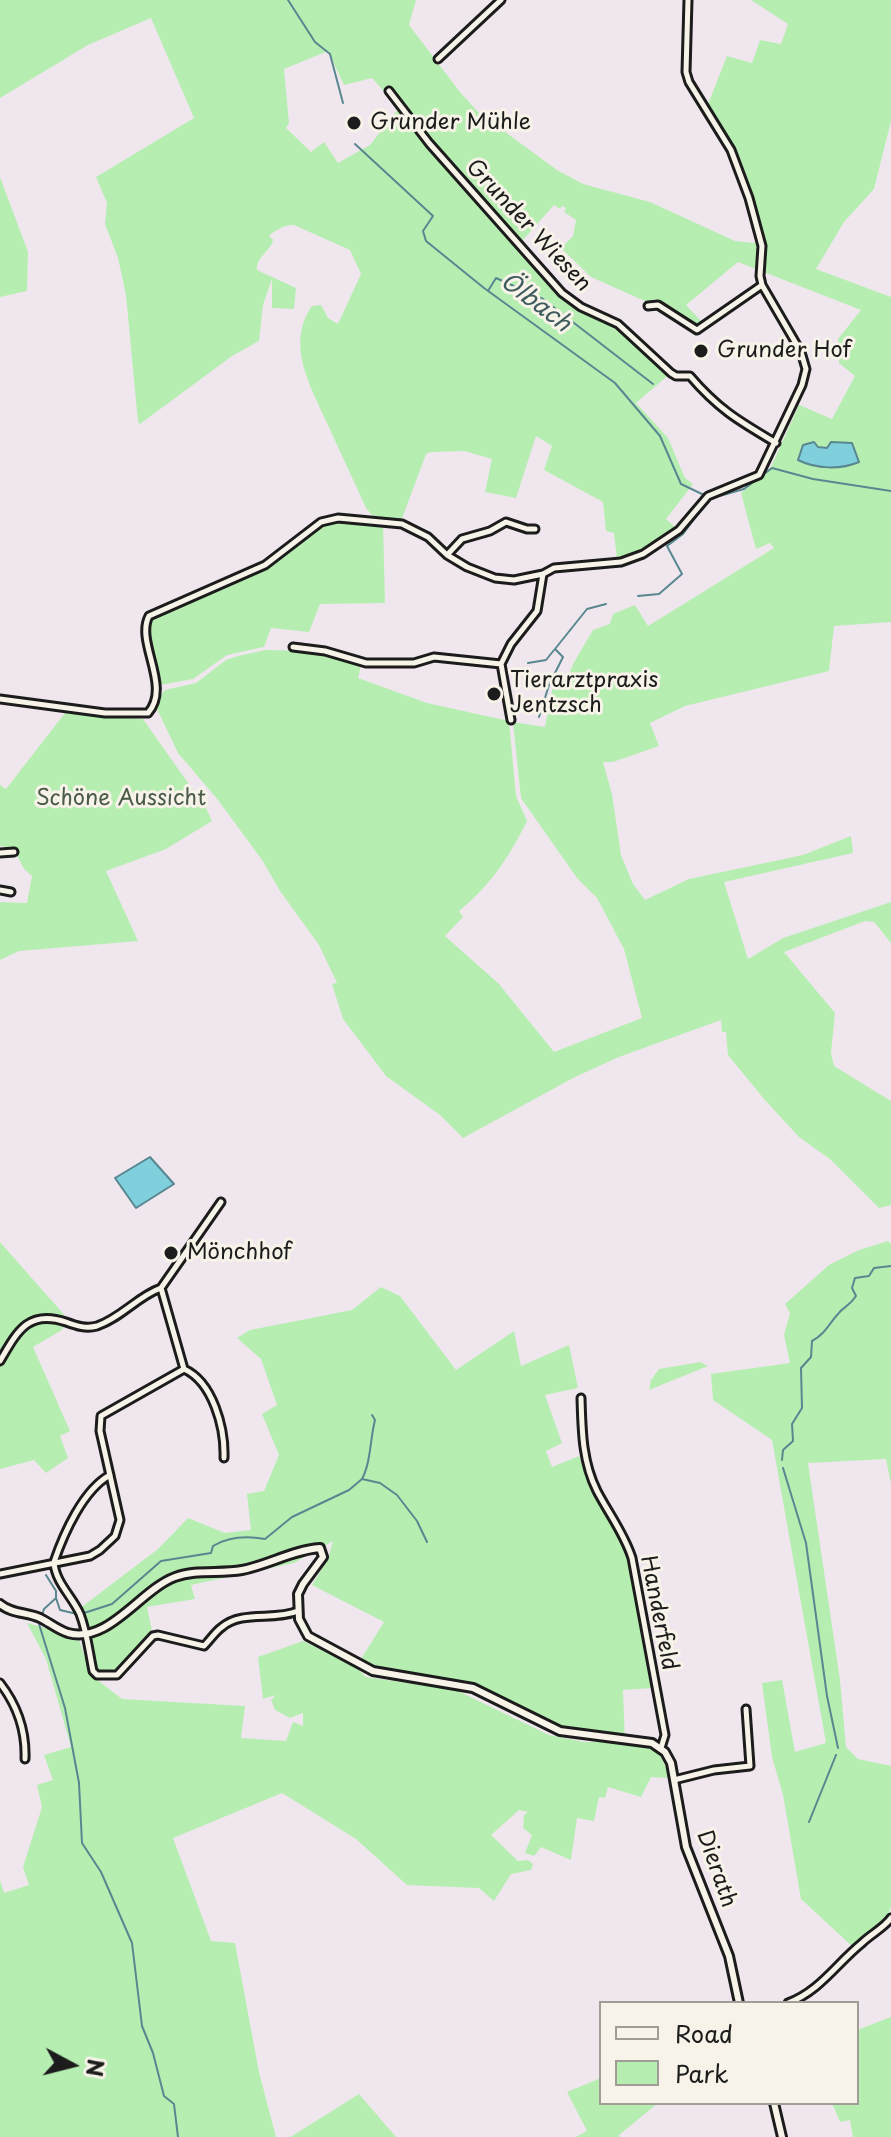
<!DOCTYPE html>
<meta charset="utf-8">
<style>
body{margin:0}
#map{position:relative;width:891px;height:2137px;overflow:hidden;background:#f0e7ee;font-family:"Playpen Sans",sans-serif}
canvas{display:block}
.legend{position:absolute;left:599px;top:2001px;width:260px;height:104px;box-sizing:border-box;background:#f7f3e8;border:2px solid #9f9d96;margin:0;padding:10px 14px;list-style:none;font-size:24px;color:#1c1c1c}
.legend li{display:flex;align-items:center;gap:16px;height:40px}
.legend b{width:40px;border:2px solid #9f9d96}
.north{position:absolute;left:32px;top:2025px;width:80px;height:80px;-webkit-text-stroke:6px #f7f3e8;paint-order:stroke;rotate:97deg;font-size:22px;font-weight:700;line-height:32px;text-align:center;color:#1c1c1c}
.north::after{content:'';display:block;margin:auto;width:28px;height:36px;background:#1c1c1c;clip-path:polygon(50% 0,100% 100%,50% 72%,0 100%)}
</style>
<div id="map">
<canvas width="891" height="2137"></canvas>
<ul class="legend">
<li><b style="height:10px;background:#f7f3e8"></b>Road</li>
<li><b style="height:22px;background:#b6eeb2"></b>Park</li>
</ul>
<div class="north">N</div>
</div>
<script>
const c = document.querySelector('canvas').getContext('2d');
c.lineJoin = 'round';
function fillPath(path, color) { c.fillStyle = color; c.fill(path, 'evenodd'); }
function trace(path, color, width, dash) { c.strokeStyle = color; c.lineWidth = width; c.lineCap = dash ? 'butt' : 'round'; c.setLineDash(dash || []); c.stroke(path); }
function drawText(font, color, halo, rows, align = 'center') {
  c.font = font + ' "Playpen Sans",sans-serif'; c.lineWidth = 6; c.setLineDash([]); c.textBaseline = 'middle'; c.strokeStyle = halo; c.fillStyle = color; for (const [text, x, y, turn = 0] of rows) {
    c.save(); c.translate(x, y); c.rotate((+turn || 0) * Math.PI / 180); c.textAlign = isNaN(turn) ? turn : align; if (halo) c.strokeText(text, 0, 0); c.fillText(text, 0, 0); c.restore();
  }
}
const green = new Path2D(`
 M0,0H416L409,25L460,92L478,112L557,170L583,184L650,202L735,241L765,244V235L735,148L708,104L727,56L752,63L760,40L781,44L788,24L751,0H891V121L874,189L844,222L816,269L891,297V622L834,626L829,671L685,706L650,723L659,746L613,762H603L612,794L621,855L633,884L645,900L689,879L803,855L851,836L853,853L724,882L748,959L783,938L891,902V943L874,922L865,921L784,952L835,1013L831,1053L834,1066L891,1101V1205L879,1208L831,1160L799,1137L764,1099L728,1055L726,1032H722L721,1020L619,1057L575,1077L463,1138L440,1115L386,1076L343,1019L332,984L337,983L319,945L280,891L262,860L218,800L178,753L157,709L160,696L165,690L196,683L226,660L238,656L265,650L314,651L361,665L358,678L427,703L509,721L516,796L527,821C509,857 491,885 459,911L463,917L445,936L499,984L554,1052L642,1018L624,949L597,898L577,878L521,798L513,722L545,727L553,685H565L573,664L593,630L610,624L613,614L635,605L648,626L774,548L770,543L756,549L741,493L771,467L799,405L832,419L855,376L839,363L838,339L861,310L738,262L686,305L702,322L697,327L654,299L647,302L591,277L561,248L573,236L576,220L564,212L566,208L562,206L560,209L554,205L521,242L564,292L580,305L614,319L673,371L636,403L668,438L685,478L693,484L666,519L676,528L658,542L617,559L614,533L606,531L603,502L544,470L552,446L536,436L516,498L485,492L492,459L464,451L431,452L426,454L401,521L372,515L366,508C353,480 340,451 327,423C311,387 285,344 312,306L321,305L328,318L338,324L361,274L350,250L294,225C286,224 275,230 269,236L273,240C270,252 256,257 257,270L296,288L294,309L272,308V279L263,305L259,341L232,356L140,424L138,422L126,295L118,258L105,224L107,203L96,177L194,118L151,18L88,45L0,98ZM328,51L344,85L372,78L399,108L370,145L338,163L324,142L311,152L286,128L289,123L284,69Z
 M0,177L28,252L27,291L0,297Z
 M331,521L383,523L385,603L320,604L309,632L271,628L264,647L227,655L193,679L160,685L148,630L151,617L259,571L319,525Z
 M65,713L143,719L207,810L212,821L166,849L106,871L138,941L19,951L0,960V902L27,903L32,876L24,869L13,848L0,846V785L6,789Z
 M888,1241L891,1244V1484L886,1459L808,1463L840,1680L846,1747L858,1759L891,1766V1907L886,1920L854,1948L801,1899L783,1795L772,1757L762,1683L782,1680L795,1752L826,1743L772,1440L713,1400L711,1374L790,1363L784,1335L790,1313L785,1304L829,1265L859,1250Z
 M0,1242L67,1318L62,1330L33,1347L70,1431L60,1436L68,1458L46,1473L34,1460L0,1469Z
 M381,1287L400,1296L456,1370L514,1331L521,1366L569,1345L578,1388L545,1395L562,1443L546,1451L552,1467L579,1456L593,1494L629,1555L652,1688L623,1690L625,1743C654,1749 661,1746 669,1778L651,1777L641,1797L608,1787L605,1798L599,1797L594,1821L577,1818L571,1860L541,1847L534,1856L525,1853L532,1835L523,1828L524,1815L528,1812L519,1810L491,1835L518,1861L528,1860L533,1864L531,1870L511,1874L494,1901L479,1888L407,1885L356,1839L282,1793L173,1838L211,1941L235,1943L259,2072L276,2137H0V1880L4,1893L29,1885L23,1867L42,1807L37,1785L53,1780L44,1755L71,1747L46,1659L27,1623L78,1637L91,1675L122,1699L245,1706L241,1738L286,1741L293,1722L303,1726V1713L290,1718L275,1710L271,1700L276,1695L263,1699L258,1657L303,1641L356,1667L366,1677L456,1690L549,1735L584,1742H612C592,1728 579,1735 559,1728C527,1718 501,1693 469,1684C433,1672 395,1678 361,1659L384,1622L312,1585L328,1559L333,1541L294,1563L191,1585L195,1599L147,1607L153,1636C130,1647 125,1671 104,1676L95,1669L89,1637L79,1609L158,1549L188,1518L225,1533L251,1530L247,1494L264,1491L279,1455L262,1414L277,1405L261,1359L237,1338L250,1330L352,1310Z
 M700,1362L708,1366L649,1390L651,1380L659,1369Z
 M891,2017V2137H853L850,2120L840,2122L832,2103H857V2030Z
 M601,2078V2103H658L619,2135L620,2137H576L587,2131L567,2092Z
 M359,2094L396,2137H290L292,2136Z`);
const water = new Path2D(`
 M814,442L818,447L827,448L831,442L852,443L859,462C840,470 816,469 798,460L803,445Z
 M150,1157L174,1184L136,1208L115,1178Z`);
const stream = new Path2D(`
 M288,0L315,42L330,54L343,103
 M355,144L433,216L423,231L426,241L484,288L615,383L660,436L681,484L704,495
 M488,291L496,278L543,299L653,384
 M638,596L659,594L682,574L667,546L683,534L709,499L744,489L772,468L813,479L891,491
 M528,663L546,660L554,650
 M539,717L549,685L563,657L555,649L587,609L606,604
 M782,1460L783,1450L793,1441L792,1424L802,1408L801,1368L811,1357L812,1341C825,1334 828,1325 838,1314C844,1306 849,1307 856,1296L852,1288L855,1278L869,1276L874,1268L891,1266
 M783,1468L806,1543L827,1696L838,1748
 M362,1479C371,1462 370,1439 375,1420L372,1415
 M46,1575L56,1591V1598L44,1609L39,1624L65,1708L79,1783L82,1843L101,1872L132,1943L142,2026L153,2053L164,2096L174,2104L178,2137
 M56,1598L60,1610L77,1614
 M84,1613L112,1604L161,1561L211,1553L213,1546C228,1537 248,1536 265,1539L292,1517L349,1490L362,1479L380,1483L397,1495L417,1521L427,1542
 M809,1822L836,1755`);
const minor = new Path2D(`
 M438,59L501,0
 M389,91L429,143L562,293L581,307L618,324L671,373L676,376H690C718,409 739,421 776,443
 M648,306L658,305L697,330L762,285
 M447,555L462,539L490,531L506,522L527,529H535
 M293,647L325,651L366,663H414L434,657L501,664
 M0,699L105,713H148C172,686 135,642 149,616L265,565L321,522L338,518L402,524L428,537L447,555L467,567L495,578L514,580L543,574L554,568L621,562L643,554L679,530L708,496L759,475L802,385L806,369L801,352L762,285L760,276L762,246L749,198L731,150L689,82L686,72L688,0
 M511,720L501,664L511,644L537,611L543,574
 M0,853L14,852
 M0,890L11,892
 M221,1202L161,1288L184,1369C213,1382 225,1428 224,1458
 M0,1361C17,1332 28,1309 66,1322C77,1326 86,1329 97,1326C121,1318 138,1296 161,1288
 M581,1398C582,1430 582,1461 597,1491C609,1514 624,1533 632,1558L665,1735L661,1748
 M110,1475C83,1490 64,1533 54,1562C55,1582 72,1596 80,1614C87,1632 89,1652 93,1671L97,1675H117L153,1636L158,1635L204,1646C210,1640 215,1632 222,1627C242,1610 274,1621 298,1611
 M0,1574L90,1556L100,1550L115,1536L120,1520L100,1431L101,1416L184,1369
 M0,1683C17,1705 26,1731 25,1759
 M674,1780L714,1770L750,1766L746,1709
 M788,2003C820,1991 836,1964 862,1943C871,1934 884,1928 891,1918`);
const tertiary = new Path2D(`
 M0,1604C12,1614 27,1612 40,1618C50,1623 58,1630 68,1633C109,1644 140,1590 175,1577C196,1569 220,1574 242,1570C268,1565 293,1550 320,1548L323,1557L303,1584L298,1594L299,1619L308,1636L373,1671L473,1688L560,1731L652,1743L665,1752L671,1763L686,1847L729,1956L739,2003
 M774,2103L782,2137`);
const markers = [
 [354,123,8,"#1c1c1c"],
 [701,351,8,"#1c1c1c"],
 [494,694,8,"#1c1c1c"],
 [171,1253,8,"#1c1c1c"]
];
const poiNames = [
 ["Grunder Mühle",370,123],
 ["Grunder Hof",717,351],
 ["Tierarztpraxis",510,681],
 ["Jentzsch",510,706],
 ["Mönchhof",187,1253]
];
const streetNames = [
 ["Grunder Wiesen",528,226,47],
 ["Handerfeld",658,1613,79],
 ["Dierath",716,1869,71]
];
const parkNames = [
 ["Schöne Aussicht",121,799]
];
const waterNames = [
 ["Ölbach",535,303,37]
];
fillPath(green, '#b6eeb2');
fillPath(water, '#80cfdd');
trace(water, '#588790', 2);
trace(stream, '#588790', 2);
trace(minor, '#1c1c1c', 11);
trace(tertiary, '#1c1c1c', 12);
trace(minor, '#f7f3e8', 5);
trace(tertiary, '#f7f3e8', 6);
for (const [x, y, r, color] of markers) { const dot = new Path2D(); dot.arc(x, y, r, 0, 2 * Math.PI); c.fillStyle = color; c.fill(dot); trace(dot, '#f7f3e8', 3); }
drawText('22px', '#1c1c1c', '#f7f3e8', poiNames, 'left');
drawText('22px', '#1c1c1c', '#f7f3e8', streetNames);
drawText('22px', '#4a5b49', '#f7f3e8', parkNames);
drawText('italic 24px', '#3f5b60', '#f7f3e8', waterNames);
</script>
